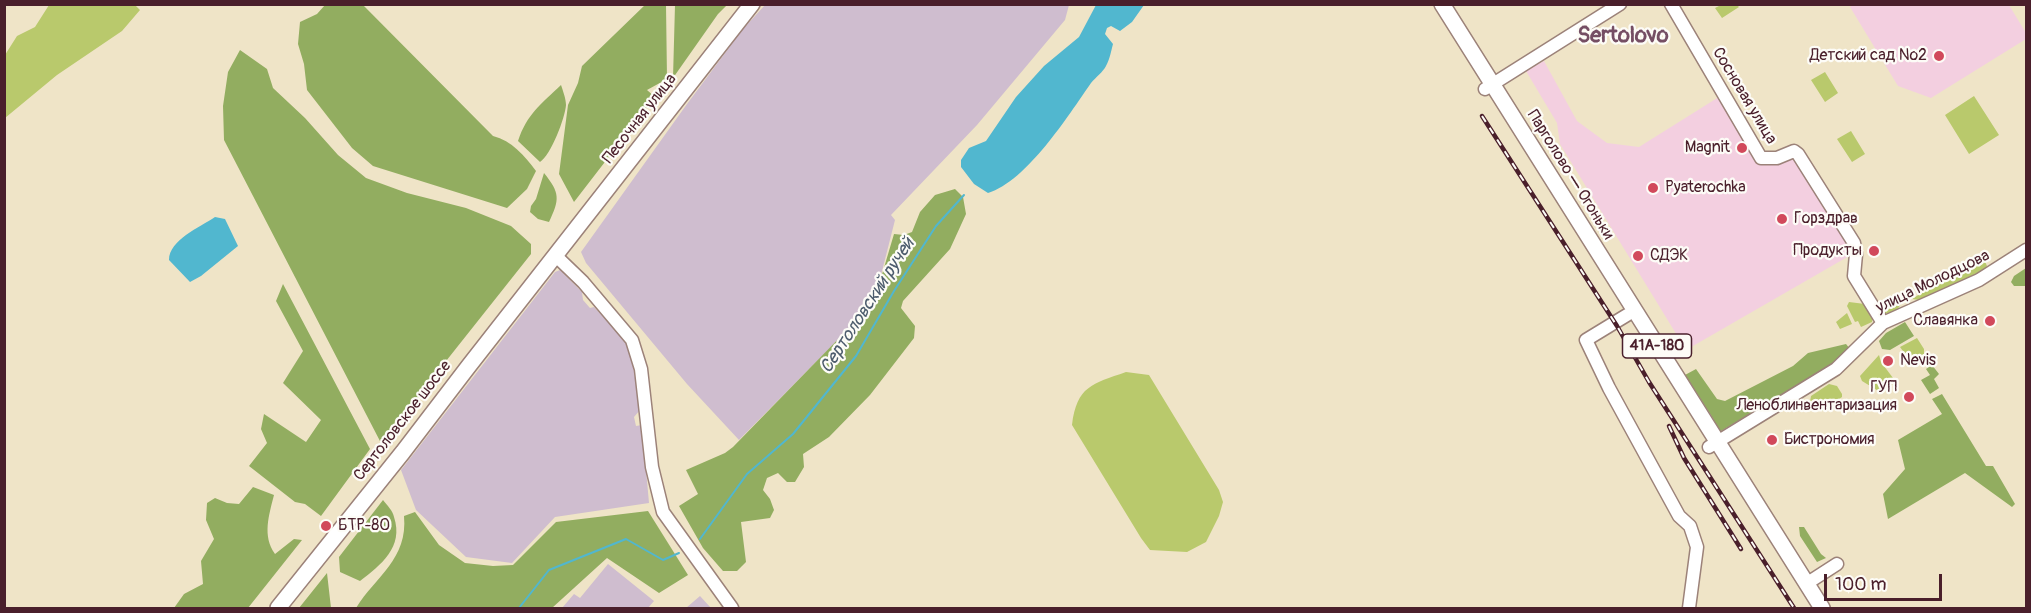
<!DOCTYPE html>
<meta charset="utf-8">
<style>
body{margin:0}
#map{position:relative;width:2031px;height:613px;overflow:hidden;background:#efe4c7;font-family:Pangolin,sans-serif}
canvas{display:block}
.frame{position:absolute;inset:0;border:6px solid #4a1f2b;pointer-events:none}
.scale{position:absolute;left:1824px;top:574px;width:118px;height:27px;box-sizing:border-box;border:3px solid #4a1f2b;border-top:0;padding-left:8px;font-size:18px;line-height:21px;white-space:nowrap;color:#4a1f2b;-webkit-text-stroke:4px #fdfcf7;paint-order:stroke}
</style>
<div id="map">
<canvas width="2031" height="613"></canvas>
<div class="frame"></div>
<div class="scale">100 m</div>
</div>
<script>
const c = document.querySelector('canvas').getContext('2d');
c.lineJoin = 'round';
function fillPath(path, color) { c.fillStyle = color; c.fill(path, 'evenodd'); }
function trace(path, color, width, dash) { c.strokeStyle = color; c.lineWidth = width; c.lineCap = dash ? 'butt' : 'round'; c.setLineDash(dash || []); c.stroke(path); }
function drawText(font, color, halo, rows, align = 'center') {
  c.font = font + ' Pangolin,sans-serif'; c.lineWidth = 4.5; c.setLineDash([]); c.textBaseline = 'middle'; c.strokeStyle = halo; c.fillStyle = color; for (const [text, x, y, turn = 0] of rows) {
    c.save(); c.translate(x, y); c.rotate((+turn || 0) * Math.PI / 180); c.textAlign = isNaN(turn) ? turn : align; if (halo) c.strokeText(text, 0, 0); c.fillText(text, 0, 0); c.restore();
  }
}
const built = new Path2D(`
 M1854,4L2009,5L2026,33V39L1931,98L1898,86L1850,7Z
 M1544,61L1577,121L1607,143L1639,147L1722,95L1759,159H1798L1856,252L1686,350L1560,144L1557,123L1526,71Z`);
const industrial = new Path2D(`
 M765,5H1069L1065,20L977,125L891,215L895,220L878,287L884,293L739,440L687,384L586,263L581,252L687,104L743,29Z
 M560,270L582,292L583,300L590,308L594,307L630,345L640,410L634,417L636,426L642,425L649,503L555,517L512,563L466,557L416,510L401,470L555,272Z
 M608,564L654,601L648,608H562L574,594L580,598Z
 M700,596L711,608H686Z`);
const green = new Path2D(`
 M49,5H135L140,10L122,31L57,75L5,118V55L17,36L35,27Z
 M1721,5H1737L1739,7L1722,18L1715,8Z
 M1825,72L1838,93L1825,102L1811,80Z
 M1974,96L1999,135L1969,154L1945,115Z
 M1851,131L1865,154L1852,162L1837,139Z
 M1982,255L1987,266L1983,273L1919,300L1912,299Z
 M1886,301L1889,304H1901L1897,310L1885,314L1880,308L1882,304Z
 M1849,302L1865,304L1873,316L1872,322L1861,327L1858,321L1855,322L1847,306Z
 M1847,313L1852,324L1840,329L1836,322Z
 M1917,338L1924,349V354L1912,362L1910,361L1900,347Z
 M1879,355L1881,362L1896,382L1880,392L1862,381L1860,376Z
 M1126,372L1149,375L1219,490L1223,502L1219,516L1206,542L1187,552L1150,550L1141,538L1072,425C1077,386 1092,384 1126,372Z
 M1829,384L1837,386L1842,394V397L1822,411H1817L1810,402L1811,396Z`);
const forest = new Path2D(`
 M646,4L666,5L667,79L647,90L655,97L574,202L559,174L568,105L578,83L582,66Z
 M325,5H363L493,136C512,141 524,155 536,171L527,189L507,208L373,166L352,148L307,90L304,64L298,44L300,22L317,14Z
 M675,5H727L718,14L673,78Z
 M240,50L267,69L273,88L305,118L338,155L366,178L407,193L466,208L511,226L531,244V254L381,443L224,140L223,106L228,72Z
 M561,85C563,91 566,99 566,105C565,118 551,155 540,162L518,141C527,114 541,104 561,85Z
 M544,173C560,193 560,199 549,222L538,219L530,212L531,206L536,199Z
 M955,189L963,197L966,214L950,249L903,301L901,308L915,326L914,338L870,395L829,437L803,454L804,467L795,482H787L778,473L767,478L763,490L770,499L774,510L770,518L741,522L746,562L737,571H723L703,548L679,506L698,494L686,470L725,453L733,447L883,293L878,288L894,234L904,235L912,232L920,212L935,195Z
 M2026,268V286H2014L2011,282L2014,276Z
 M283,284L370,449L321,516L305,504L295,502L249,466L267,443L261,429L264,414L306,442L321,420L283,383L303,351L276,301Z
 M1905,322L1914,336L1890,350L1882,349L1879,341L1886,333Z
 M1846,344L1850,349L1842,359L1721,431L1718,430L1712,424L1714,420L1685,375L1696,369L1717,399L1725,401L1793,366L1808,353Z
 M1932,365L1939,374L1934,379L1939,388L1930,394L1921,380L1930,375L1926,369Z
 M1942,394L1986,466H1993L2015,504L2012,507L1965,473L1888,519L1883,494L1905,469L1898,440L1942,414L1932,399Z
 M253,487L274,495C269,515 262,536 275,554L294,539L302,540L248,608H174L184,594L203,584L201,561L214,539L206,520L207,503L215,498L227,503L239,504Z
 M383,500C387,505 393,511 394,517C404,547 381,565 360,581L340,572L339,557Z
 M648,511L688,575L659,593L607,558L552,608H356C376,576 408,559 404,516L415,512L439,545L465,563L493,566L513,565L556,522Z
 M1799,527H1804L1821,554L1826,558L1817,562L1800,536Z
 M327,573L331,608H299Z`);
const water = new Path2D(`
 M1096,5H1144L1132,22L1120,31L1111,26L1107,28L1105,34L1113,44C1111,51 1110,59 1106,66C1103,72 1096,77 1091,83C1068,116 1027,181 988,193L974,184L961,167V160L969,148L986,141L1016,97L1044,66L1079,37Z
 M215,217L225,219L238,246L201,276L190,282L169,260C169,240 200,227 215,217Z`);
const stream = new Path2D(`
 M700,539L747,474L793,434L856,356L894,291L936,226L964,195
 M519,608L549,570L626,539L663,560L679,553`);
const minor = new Path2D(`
 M1671,4L1761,158H1777L1794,151L1798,154L1854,243L1856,254L1854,276L1883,323
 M1485,89L1620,4
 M556,256L583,282L632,340L641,369L652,467L663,512L732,608
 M1627,315L1586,340L1609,388L1679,516L1690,526L1697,547L1689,608
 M1709,447L1836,369L1883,323L1979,280L2026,250
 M1806,584L1837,564`);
const major = new Path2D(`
 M1442,4L1822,608
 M278,608L403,452L468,367L752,4`);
const rail = new Path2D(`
 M1482,116L1617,326L1649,382L1794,608
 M1669,426L1684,458L1741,549`);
const markers = [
 [1939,56,6,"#d1495b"],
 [1742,148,6,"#d1495b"],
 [1653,188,6,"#d1495b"],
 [1782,219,6,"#d1495b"],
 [1874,251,6,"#d1495b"],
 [1638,256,6,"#d1495b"],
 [1990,321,6,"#d1495b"],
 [1888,361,6,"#d1495b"],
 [1909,397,6,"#d1495b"],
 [1772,440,6,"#d1495b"],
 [326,526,6,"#d1495b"]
];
const shields = [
 [1657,346,69]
];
const shieldNames = [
 ["41А-180",1657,346]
];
const poiNames = [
 ["Детский сад №2",1927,56,"right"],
 ["Magnit",1730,148,"right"],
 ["Pyaterochka",1665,188],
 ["Горздрав",1794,219],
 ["Продукты",1862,251,"right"],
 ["СДЭК",1650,256],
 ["Славянка",1978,321,"right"],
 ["Nevis",1900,361],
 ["ГУП",1897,388,"right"],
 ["Леноблинвентаризация",1897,406,"right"],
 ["Бистрономия",1784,440],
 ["БТР-80",338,526]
];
const streetNames = [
 ["Сосновая улица",1744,96,59],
 ["Песочная улица",640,119,-52],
 ["Парголово — Огоньки",1570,175,58],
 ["улица Молодцова",1933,282,-26],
 ["Сертоловское шоссе",403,421,-52]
];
const waterNames = [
 ["Сертоловский ручей",868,306,-57]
];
const districtNames = [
 ["Sertolovo",1623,36]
];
fillPath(built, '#f3cfe0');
fillPath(industrial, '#cfbdcf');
fillPath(green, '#b9c96c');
fillPath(forest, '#92ad60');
fillPath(water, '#51b7cf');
trace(stream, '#51b7cf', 2);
trace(minor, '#9c8279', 15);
trace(major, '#9c8279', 18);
trace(minor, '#fff', 12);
trace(major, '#fff', 15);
trace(rail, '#4a1f2b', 4.5);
trace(rail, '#fdfcf7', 2, [7]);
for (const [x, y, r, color] of markers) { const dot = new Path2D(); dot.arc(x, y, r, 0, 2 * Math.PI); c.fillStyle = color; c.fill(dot); trace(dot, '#fdfcf7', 2); }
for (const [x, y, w] of shields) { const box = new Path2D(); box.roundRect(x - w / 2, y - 12, w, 24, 4.5); c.fillStyle = '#fdfcf7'; c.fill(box); trace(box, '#4a1f2b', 1.5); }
drawText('bold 15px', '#4a1f2b', null, shieldNames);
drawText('16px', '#4a1f2b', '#fdfcf7', poiNames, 'left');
drawText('16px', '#4a1f2b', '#fdfcf7', streetNames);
drawText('italic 18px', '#4d5c6d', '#fdfcf7', waterNames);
drawText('bold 22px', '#754e64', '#fdfcf7', districtNames);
</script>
